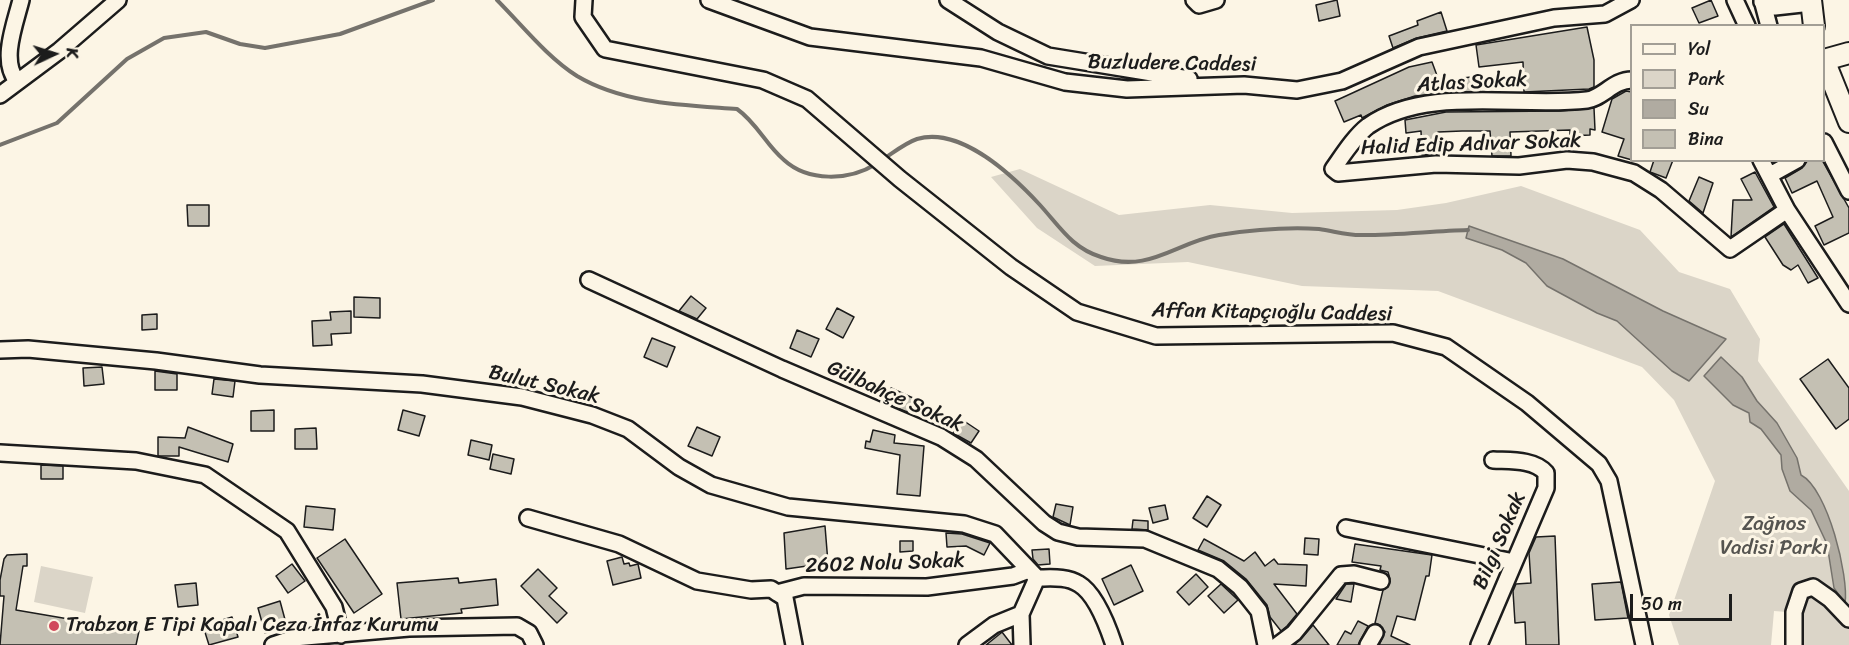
<!DOCTYPE html>
<meta charset="utf-8">
<style>
body{margin:0}
#map{position:relative;width:1849px;height:645px;overflow:hidden;background:#fcf5e5;font-family:Sriracha,sans-serif}
canvas{display:block}
.legend{position:absolute;left:1630px;top:24px;width:195px;height:138px;box-sizing:border-box;background:#fcf5e5;border:2px solid #a29e95;margin:0;padding:8px 10px;list-style:none;font-size:18px;color:#1c1c1c}
.legend li{display:flex;align-items:center;gap:12px;height:30px}
.legend b{width:30px;border:2px solid #a29e95}
.north{position:absolute;left:24px;top:24px;width:60px;height:60px;-webkit-text-stroke:4px #fcf5e5;paint-order:stroke;rotate:86deg;font-size:16px;font-weight:700;line-height:24px;text-align:center;color:#1c1c1c}
.north::after{content:'';display:block;margin:auto;width:21px;height:27px;background:#1c1c1c;clip-path:polygon(50% 0,100% 100%,50% 72%,0 100%)}
.scale{position:absolute;left:1630px;top:594px;width:102px;height:27px;box-sizing:border-box;border:3px solid #1c1c1c;border-top:0;padding-left:8px;font-size:18px;line-height:21px;white-space:nowrap;color:#1c1c1c;-webkit-text-stroke:4px #fcf5e5;paint-order:stroke}
</style>
<div id="map">
<canvas width="1849" height="645"></canvas>
<ul class="legend">
<li><b style="height:8px;background:#fcf5e5"></b>Yol</li>
<li><b style="height:16px;background:#dbd5c8"></b>Park</li>
<li><b style="height:16px;background:#b0aba1"></b>Su</li>
<li><b style="height:16px;background:#c4c0b3"></b>Bina</li>
</ul>
<div class="north">K</div>
<div class="scale">50 m</div>
</div>
<script>
const c = document.querySelector('canvas').getContext('2d');
c.lineJoin = 'round';
function fillPath(path, color) { c.fillStyle = color; c.fill(path, 'evenodd'); }
function trace(path, color, width, dash) { c.strokeStyle = color; c.lineWidth = width; c.lineCap = dash ? 'butt' : 'round'; c.setLineDash(dash || []); c.stroke(path); }
function drawText(font, color, halo, rows, align = 'center') {
  c.font = font + ' Sriracha,sans-serif'; c.lineWidth = 6; c.setLineDash([]); c.textBaseline = 'middle'; c.strokeStyle = halo; c.fillStyle = color; for (const [text, x, y, turn = 0] of rows) {
    c.save(); c.translate(x, y); c.rotate((+turn || 0) * Math.PI / 180); c.textAlign = isNaN(turn) ? turn : align; if (halo) c.strokeText(text, 0, 0); c.fillText(text, 0, 0); c.restore();
  }
}
const green = new Path2D(`
 M1020,169L1119,215L1210,205L1292,213L1397,210L1446,203L1521,186L1640,230L1679,272L1730,289L1760,339L1758,361L1849,491V645H1787V612L1774,611L1771,645H1679L1669,615L1715,481L1674,400L1642,367L1438,291L1302,286L1188,262L1095,266L1037,228L991,177Z
 M41,566L93,577L85,613L34,602Z`);
const water = new Path2D(`
 M1469,226L1563,259L1663,311L1726,339L1689,381L1672,371L1617,321L1597,313L1547,286L1526,263L1502,250L1466,238Z
 M1721,357L1742,377L1757,401L1777,423L1797,458L1801,475C1828,489 1849,577 1845,603L1834,588L1827,544L1811,510L1790,491L1782,469L1781,455L1761,429L1750,422L1749,413L1733,405L1704,376Z`);
const stream = new Path2D(`
 M497,0C522,25 547,57 577,76C624,104 684,105 737,109C757,123 766,145 784,160C808,182 849,181 876,164
 M0,145L57,123L127,59L164,38L206,32L240,44L265,48L340,34L433,0
 M882,160C893,153 905,143 917,139C961,126 1014,177 1040,205C1060,227 1072,248 1101,257C1149,274 1176,242 1219,235C1251,230 1286,227 1319,229C1334,231 1349,236 1364,235C1398,235 1433,231 1468,230`);
const building = new Path2D(`
 M1337,0L1340,16L1319,21L1316,5Z
 M1711,0L1718,16L1699,23L1692,8Z
 M1441,12L1447,31L1417,38L1393,48L1389,36L1418,25L1417,21Z
 M1587,27L1594,60V87L1589,89L1524,92L1523,62L1479,67L1476,45Z
 M1432,62L1439,81L1479,76L1480,91L1415,96L1387,105L1362,118L1361,115L1344,122L1335,101L1409,67Z
 M1626,91L1632,92V160L1618,156L1624,139L1602,132L1612,99Z
 M1594,108L1595,130L1590,129V135L1570,136V130L1510,132L1511,156H1492L1490,131H1462L1438,132L1440,154L1422,155L1421,131L1406,133L1405,120L1446,112L1560,111Z
 M1654,160H1673L1666,178L1650,172Z
 M1822,160L1849,208V233L1824,245L1815,226L1833,217L1817,181L1792,193L1785,178L1802,168L1808,160Z
 M1755,172L1774,207L1731,237L1733,200H1752L1741,179Z
 M1699,177L1713,183L1703,213L1689,201Z
 M187,205H209V226H188Z
 M1784,224L1818,278L1808,283L1798,265L1791,270L1783,265L1765,237Z
 M691,296L706,308L697,319L679,311Z
 M354,297L380,298V318L354,317Z
 M837,308L854,317L843,338L826,329Z
 M351,311V333L331,334L332,345L313,346L312,321L331,320L330,312Z
 M157,314V329L142,330V315Z
 M797,330L819,339L811,357L790,348Z
 M652,338L675,347L667,367L644,357Z
 M1828,359L1849,388V419L1836,429L1800,379Z
 M102,367L104,384L84,386L83,368Z
 M155,371L177,374V390H155Z
 M214,379L235,381L233,397L212,394Z
 M891,388L913,398L907,412L885,403Z
 M274,410V431H251V411Z
 M403,410L425,416L419,436L398,430Z
 M961,419L979,431L971,443L953,433Z
 M188,427L233,444L228,462L179,447V456H158V437L185,438Z
 M697,427L720,437L712,456L688,446Z
 M316,428L317,449H295V429Z
 M873,430L895,435L894,443L924,446L920,496L897,494L900,455L865,448L866,441L870,442Z
 M471,440L492,445L489,460L468,455Z
 M493,454L514,459L511,474L490,469Z
 M41,465L63,466V479H41Z
 M1207,496L1221,505L1207,527L1193,518Z
 M1056,504L1073,507L1070,525L1053,517Z
 M1165,505L1168,519L1153,523L1149,508Z
 M306,506L335,509L333,530L304,527Z
 M1133,520L1148,521V530L1132,529Z
 M825,526L828,563L786,569L784,533Z
 M946,533L962,534L990,543L984,555L966,546L947,547Z
 M1555,536L1559,645H1526L1525,622L1515,623L1513,591L1516,584L1531,583L1529,553L1536,537Z
 M1305,538L1319,539L1318,555L1304,554Z
 M345,539L382,594L354,613L317,558Z
 M1204,539L1244,561L1255,552L1265,566L1274,559L1278,564L1307,565L1306,586L1274,584L1297,614L1287,626L1281,631L1270,617L1267,605L1246,579L1224,561L1198,550Z
 M900,541H913V551L900,552Z
 M1355,544L1432,555L1429,576H1426L1415,620L1397,616L1391,636L1410,645H1379L1385,632L1380,625L1375,623L1383,590L1388,587L1390,579L1388,572L1380,570L1381,566L1352,562Z
 M1049,549L1050,564L1038,565L1033,559L1032,550Z
 M27,554V566H23L16,610L139,631L136,645H0L4,596H0V580L4,559L7,555Z
 M622,557L624,564L629,563L630,566L638,564L641,578L613,585L607,561Z
 M292,564L305,581L288,593L276,576Z
 M1131,565L1143,591L1114,605L1102,579Z
 M538,569L557,588L549,596L567,613L557,623L521,586Z
 M1196,574L1208,587L1189,605L1177,592Z
 M458,578L459,583L496,579L498,605L461,609L462,613L401,619L397,583Z
 M1621,582L1628,618L1595,620L1592,584Z
 M196,583L198,605L178,607L175,585Z
 M1221,584L1238,600L1224,613L1208,596Z
 M1346,584H1354L1351,602L1336,599Z
 M280,601L287,627L265,633L258,608Z
 M232,617L238,637L209,645L203,626Z
 M1358,621L1368,626L1358,645H1337L1345,631L1351,634Z
 M1313,625L1329,645H1294L1301,639Z
 M1002,632L1012,645H986L1001,633Z`);
const minor = new Path2D(`
 M584,0L583,17L605,49L763,80L807,99L900,179L1011,267L1077,312L1156,336L1393,333L1446,347L1527,403L1599,464L1609,481L1644,645
 M709,0L810,37L981,58L1065,82L1127,89L1244,85L1297,90L1342,81L1419,47L1554,18L1605,14L1631,0
 M948,0L998,32L1048,56L1189,79
 M1194,0L1199,5L1216,0
 M1735,0L1747,26
 M1762,0L1769,26
 M1762,2L1775,7L1811,3
 M1632,80C1613,80 1603,98 1587,100C1519,108 1426,85 1368,126C1354,137 1343,155 1333,169L1338,173L1436,164L1519,166L1567,160L1593,162L1634,173L1661,190L1730,249L1787,210
 M17,81C0,61 15,24 21,0
 M0,95L59,51L118,0
 M1824,142L1849,191
 M1761,160L1787,210L1849,304
 M1770,175L1797,160
 M589,280L782,369L941,437L976,459L1044,523L1058,532L1078,537L1145,539L1218,569L1240,587L1259,611L1266,645
 M0,350L28,349L156,361L260,375L422,384L522,397L592,415L628,429L679,467L711,485L788,507L964,524L995,534L1037,578
 M0,453L136,461L205,475L287,531L334,607L341,635
 M528,518L619,544L697,581L751,590L771,589L785,598L794,645
 M1346,528L1514,562
 M777,593L804,586L927,587L1013,576L1029,570
 M273,645L294,638L409,628L517,626L529,633L535,645
 M967,645L994,625L1021,614
 M1022,645L1021,614L1037,578C1050,578 1067,576 1079,584C1096,594 1108,627 1114,645
 M1278,645L1294,633L1341,575L1354,574L1381,581
 M1368,645L1375,633
 M1479,645L1546,488V473C1534,459 1510,461 1493,460
 M1794,645V612L1801,591L1813,587L1830,599L1849,619`);
const major = new Path2D(`
 M1811,0L1814,26
 M1824,60L1849,122
 M1824,60L1849,53`);
const markers = [
 [54,626,6,"#d1495b"]
];
const streetNames = [
 ["Buzludere Caddesi",1172,64,1],
 ["Atlas Sokak",1472,83,-3],
 ["Halid Edip Adıvar Sokak",1471,145,-2],
 ["Affan Kitapçıoğlu Caddesi",1272,313,1],
 ["Bulut Sokak",544,385,13],
 ["Gülbahçe Sokak",895,397,24],
 ["Bilgi Sokak",1500,541,-67],
 ["2602 Nolu Sokak",885,564,-2]
];
const parkNames = [
 ["Zağnos",1774,525],
 ["Vadisi Parkı",1774,549]
];
const poiNames = [
 ["Trabzon E Tipi Kapalı Ceza İnfaz Kurumu",66,626]
];
fillPath(green, '#dbd5c8');
fillPath(water, '#b0aba1');
trace(water, '#75726c', 1.5);
trace(stream, '#75726c', 4);
fillPath(building, '#c4c0b3');
trace(building, '#1c1c1c', 1.5);
trace(minor, '#1c1c1c', 20);
trace(major, '#1c1c1c', 24);
trace(minor, '#fcf5e5', 15);
trace(major, '#fcf5e5', 20);
for (const [x, y, r, color] of markers) { const dot = new Path2D(); dot.arc(x, y, r, 0, 2 * Math.PI); c.fillStyle = color; c.fill(dot); trace(dot, '#fcf5e5', 2); }
drawText('21px', '#1c1c1c', '#fcf5e5', streetNames);
drawText('21px', '#555450', '#fcf5e5', parkNames);
drawText('21px', '#1c1c1c', '#fcf5e5', poiNames, 'left');
</script>
